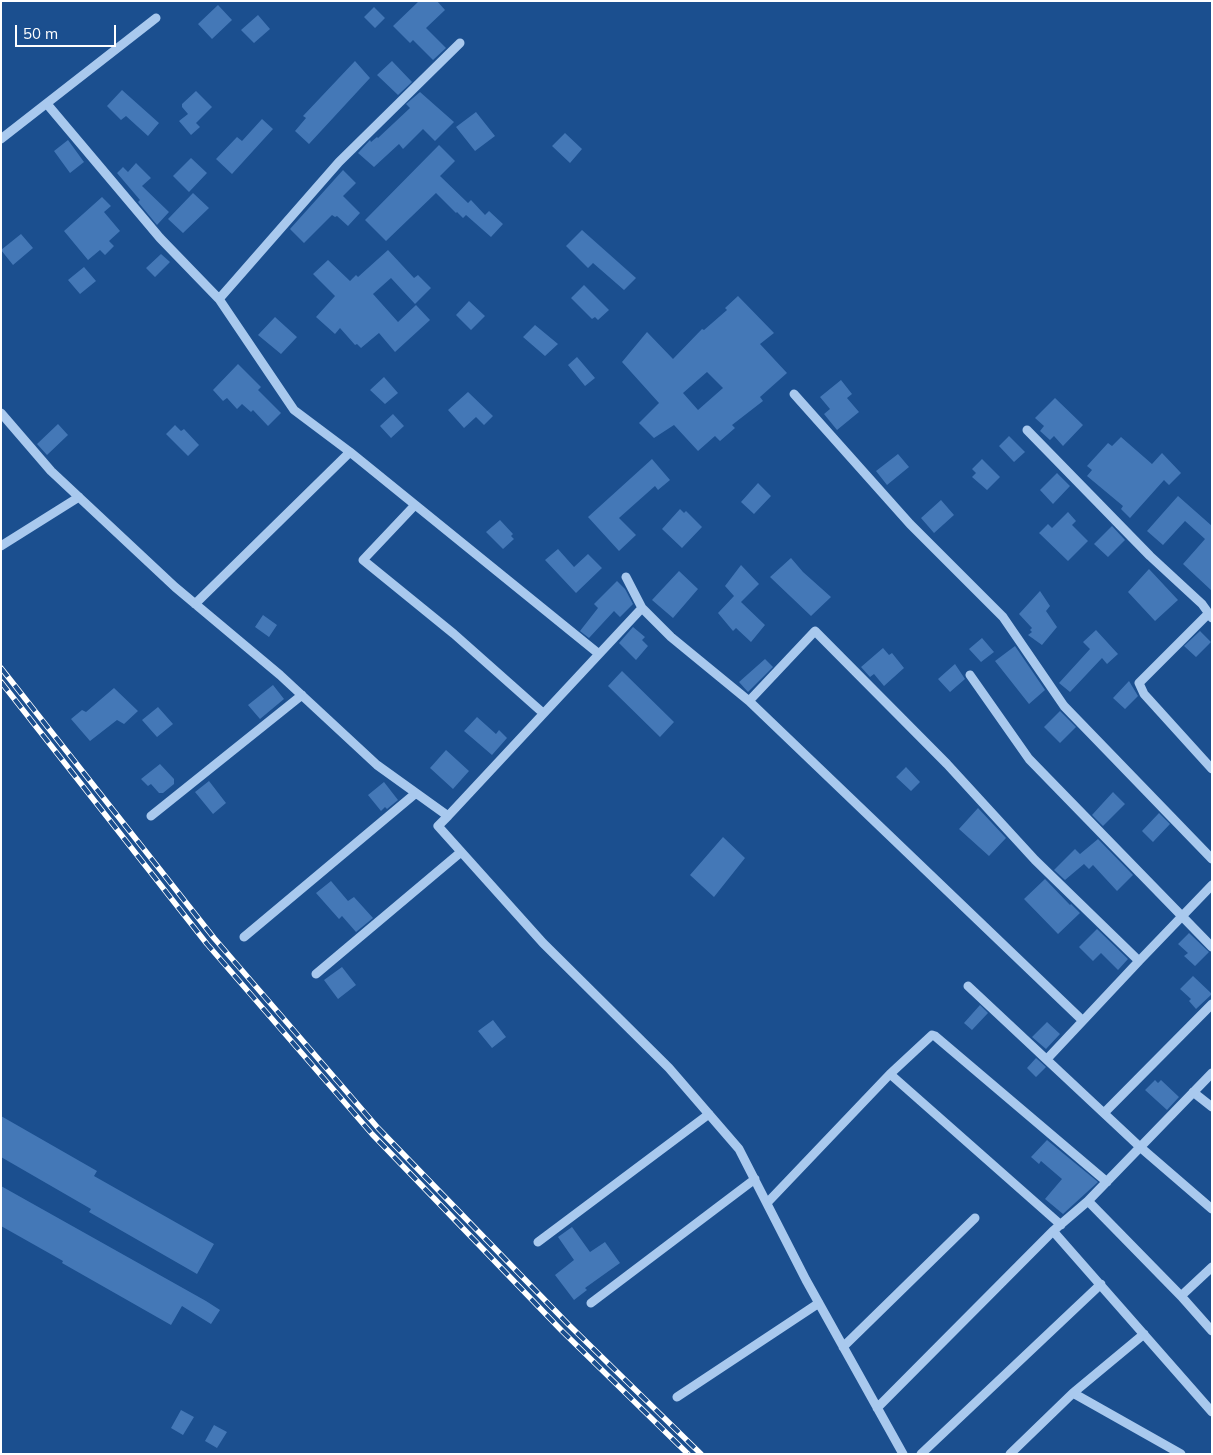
<!DOCTYPE html>
<style>
body{margin:0}
#map{position:relative;width:1213px;height:1455px;overflow:hidden;background:#1b4f8f;font-family:Mulish,sans-serif}
canvas{display:block}
.frame{position:absolute;inset:0;border:2px solid #fff;pointer-events:none}
.scale{position:absolute;left:15px;top:25px;width:101px;height:22px;box-sizing:border-box;border:2px solid #fff;border-top:0;padding-left:6px;font-size:15px;line-height:18px;white-space:nowrap;color:#fff;-webkit-text-stroke:4px #1b4f8f;paint-order:stroke}
</style>
<div id="map">
<canvas width="1213" height="1455"></canvas>
<div class="frame"></div>
<div class="scale">50 m</div>
</div>
<script>
const c = document.querySelector('canvas').getContext('2d');
c.lineJoin = 'round';
function fillPath(path, color) { c.fillStyle = color; c.fill(path, 'evenodd'); }
function trace(path, color, width, dash) { c.strokeStyle = color; c.lineWidth = width; c.lineCap = dash ? 'butt' : 'round'; c.setLineDash(dash || []); c.stroke(path); }
const building = new Path2D(`
 M419,1H437L445,10L426,28L446,48L433,60L413,40L410,43L393,26Z
 M218,5L232,20L212,39L198,24Z
 M374,7L385,18L375,28L364,17Z
 M258,15L270,29L254,43L241,30Z
 M355,61L370,78L309,144L295,131L306,118L303,116Z
 M392,61L412,82L398,95L377,75Z
 M122,90L159,123L148,136L126,116L121,120L107,106Z
 M196,91L212,107L196,123L200,127L191,135L179,121L188,114L182,107V104Z
 M420,92L454,122L435,141L423,129L403,149L399,144L374,167L358,153L370,140L371,142L377,137L378,138L410,108L406,104Z
 M476,112L495,136L475,151L456,127Z
 M262,119L273,129L232,174L216,159L237,137L242,141Z
 M565,133L582,149L570,163L552,146Z
 M68,140L84,162L70,173L54,151Z
 M439,145L455,161L440,176L468,203L471,200L485,215L489,211L503,224L491,237L466,215L463,218L457,212L456,213L436,193L386,241L365,220Z
 M191,158L207,173L189,192L173,176Z
 M136,163L151,178L142,186L169,212L157,225L138,202L140,200L117,173L123,167L128,172Z
 M343,170L356,183L343,196L360,213L348,226L337,216L335,217L332,215L304,243L290,229Z
 M193,193L209,208L183,233L168,219Z
 M102,197L111,206L104,212L120,231L109,241L114,246L105,255L100,250L88,260L64,231Z
 M582,230L636,278L624,290L593,263L588,268L566,246Z
 M21,234L33,248L13,265L1,250Z
 M388,250L414,278L418,275L431,288L415,304L391,278L373,294L398,322L416,305L430,320L395,352L379,333L361,348L357,344L355,345L340,328L335,334L316,317L335,296L313,274L328,260L350,281L356,275L358,277Z
 M161,254L170,262L155,277L146,268Z
 M84,267L96,281L80,294L68,280Z
 M584,285L609,310L598,320L595,317L592,319L571,298Z
 M738,296L774,333L760,344L787,373L760,397L763,401L732,425L735,428L720,441L715,436L698,451L674,425L654,438L639,423L659,403L622,362L647,332L673,359L702,329L704,330L727,310L725,308ZM707,372L723,388L698,410L683,393Z
 M469,301L485,316L471,330L456,315Z
 M275,317L297,337L281,354L258,335Z
 M535,325L558,344L545,356L523,337Z
 M577,357L595,378L585,386L568,365Z
 M238,364L261,387L258,390L281,413L268,426L253,410L251,412L242,404L237,409L227,398L223,401L213,390Z
 M384,377L398,393L385,404L370,390Z
 M841,380L852,394L847,398L859,412L837,430L824,414L830,409L820,397Z
 M468,392L493,416L484,425L476,417L464,428L448,410Z
 M1055,398L1083,425L1063,446L1054,436L1050,440L1040,431L1044,426L1035,418Z
 M393,414L404,426L391,438L380,426Z
 M58,424L68,435L47,455L37,444Z
 M175,425L181,431L184,429L199,445L188,456L166,434Z
 M1009,436L1025,452L1014,462L999,446Z
 M1121,437L1152,464L1162,453L1181,473L1169,485L1164,480L1130,518L1121,509L1123,506L1087,476L1092,470L1087,466L1108,443L1112,446Z
 M898,454L909,467L887,485L876,471Z
 M652,459L670,480L658,490L655,486L619,518L636,535L619,551L588,517Z
 M982,459L1000,477L987,490L972,477L976,473L972,469Z
 M1057,473L1070,486L1053,504L1040,490Z
 M758,483L771,496L754,514L741,502Z
 M1178,496L1212,526V591L1183,564L1205,539L1185,521L1163,545L1147,531Z
 M941,500L954,515L934,533L921,518Z
 M680,509L684,513L686,511L702,527L682,548L662,529Z
 M1068,512L1076,521L1072,525L1088,541L1068,561L1039,533L1048,524L1052,528Z
 M500,520L513,534L511,536L514,539L503,549L486,532Z
 M1112,526L1125,540L1108,557L1094,544Z
 M558,549L574,567L588,554L602,568L576,593L545,560Z
 M791,558L803,572L831,597L811,616L770,577Z
 M741,565L759,584L741,602L765,625L751,642L736,628L733,631L718,613L734,596L725,586Z
 M1149,569L1178,600L1155,621L1128,592Z
 M679,571L698,589L673,618L652,600Z
 M617,581L625,589L633,604L620,617L614,611L589,638L580,631L598,608L594,604Z
 M1040,591L1050,606L1046,611L1057,627L1042,645L1028,635L1032,632L1030,630L1032,628L1019,614Z
 M263,615L277,625L269,637L255,627Z
 M633,627L645,637L642,640L648,646L636,660L619,643Z
 M1096,630L1118,654L1107,664L1102,658L1070,692L1059,683L1090,649L1083,642Z
 M1200,631L1211,642L1196,657L1184,646Z
 M982,638L994,652L981,662L969,649Z
 M1015,646L1045,690L1029,704L995,661Z
 M883,648L889,655L892,653L904,668L884,686L874,674L870,677L861,667Z
 M765,659L773,667L748,692L739,682Z
 M955,664L965,679L950,692L938,679Z
 M622,671L674,722L660,737L608,686Z
 M1129,681L1138,696L1125,709L1113,698Z
 M273,685L284,699L260,719L248,705Z
 M114,688L138,711L124,724L117,720L90,741L71,719L82,710L86,712Z
 M158,707L173,724L157,737L142,720Z
 M1060,711L1076,727L1060,743L1044,727Z
 M477,717L496,734L499,730L507,738L492,755L464,731Z
 M446,750L469,771L453,789L430,768Z
 M160,764L174,779V784L163,793H159L151,784L148,786L141,779Z
 M906,767L920,782L911,791L896,777Z
 M209,781L226,803L213,814L195,792Z
 M384,782L398,800L387,809L385,807L381,811L368,795Z
 M1113,792L1125,804L1103,826L1092,815Z
 M978,808L1006,838L989,856L959,829Z
 M1159,813L1170,824L1153,842L1142,831Z
 M723,837L745,858L714,897L690,875Z
 M1098,839L1133,875L1117,891L1093,865L1089,869L1084,864L1065,880L1054,870L1075,849L1080,854Z
 M1045,879L1070,905L1071,904L1080,913L1058,934L1024,899Z
 M331,881L348,901L354,897L373,918L356,932L342,916L339,919L316,893Z
 M1097,929L1128,959L1118,970L1101,953L1093,961L1079,947Z
 M1189,933L1209,952L1195,966L1184,956L1188,953L1178,944Z
 M342,967L356,985L338,999L324,980Z
 M1193,976L1212,994L1196,1009L1189,1001L1191,999L1180,989Z
 M980,1005L988,1013L972,1030L964,1023Z
 M493,1020L506,1037L492,1048L478,1031Z
 M1047,1022L1060,1034L1046,1049L1032,1037Z
 M1036,1058L1046,1067L1036,1077L1027,1068Z
 M1155,1080L1158,1083L1161,1080L1179,1097L1167,1110L1145,1090Z
 M1,1116L97,1171L94,1176L214,1244L197,1274L89,1212L91,1209L1,1157Z
 M1047,1140L1098,1182L1063,1214L1045,1199L1062,1179L1041,1161L1039,1164L1031,1157Z
 M1,1186L206,1301L220,1310L211,1324L182,1306L171,1325L62,1263L63,1261L1,1226Z
 M572,1227L590,1252L605,1242L620,1263L585,1288L587,1290L574,1300L555,1275L574,1260L558,1237Z
 M181,1410L194,1417L183,1435L171,1428Z
 M214,1425L227,1432L217,1448L205,1441Z`);
const minor = new Path2D(`
 M47,104L160,238L219,299
 M1,139L156,18
 M794,394L910,524L1003,617L1064,706L1212,859
 M1,413L51,471L175,587L280,675L377,765L448,816L438,826L543,943L669,1068L739,1149L806,1280L903,1454
 M1027,430L1150,556L1202,604L1212,618
 M350,452L294,410L219,299L339,162L460,43
 M415,505L363,560L454,634L543,713
 M1,546L79,497
 M195,604L350,452L599,654
 M642,608L671,637L749,701L815,631L947,764L1035,860L1139,961L1212,885
 M1208,614L1139,683L1144,694L1212,769
 M970,675L1029,759L1212,947
 M749,701L1082,1020
 M151,816L302,695
 M448,816L642,608L626,577
 M244,937L416,793
 M316,974L461,852
 M968,986L1140,1147L1212,1209
 M1047,1059L1139,961
 M890,1074L932,1035L935,1036L1107,1182
 M1193,1092L1212,1107
 M1104,1113L1212,1004
 M1088,1201L1212,1073
 M767,1203L890,1074L1061,1225
 M538,1242L709,1114
 M1212,1267L1181,1296L1212,1331
 M1181,1296L1088,1201L1053,1231L1212,1412
 M591,1303L755,1179
 M843,1347L975,1218
 M1073,1393L1144,1334
 M677,1397L819,1303
 M877,1408L1053,1231
 M921,1454L1101,1284
 M1010,1454L1073,1393L1181,1454`);
const rail = new Path2D(`
 M1,668L214,938L378,1128L569,1325L701,1454
 M1,682L207,944L372,1134L562,1331L688,1454`);
fillPath(building, '#4478b7');
trace(minor, '#a9c9ee', 9);
trace(rail, '#fff', 5.5);
trace(rail, '#1b4f8f', 4, [11]);
</script>
